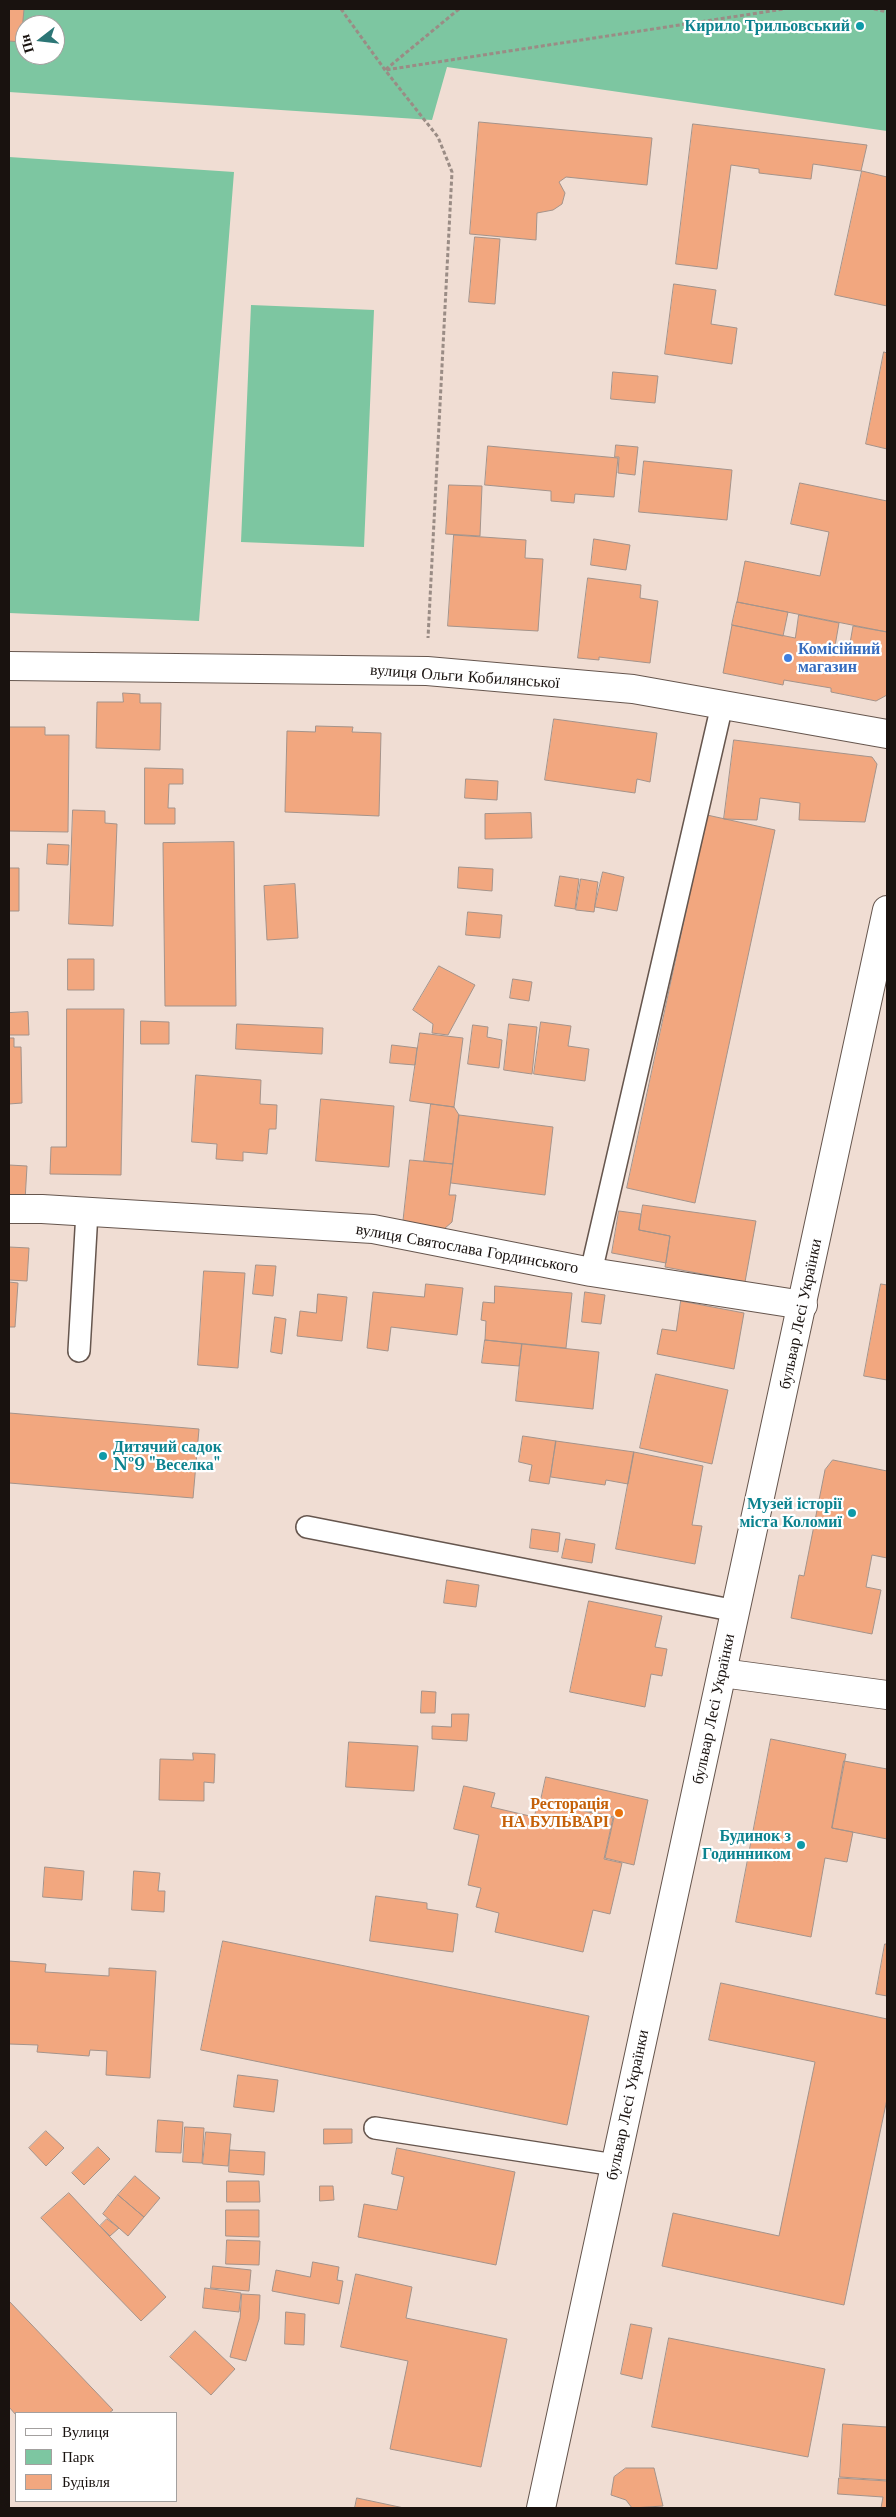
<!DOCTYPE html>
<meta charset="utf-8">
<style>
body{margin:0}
#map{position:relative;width:896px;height:2517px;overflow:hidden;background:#f0ddd3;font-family:"Libre Baskerville",serif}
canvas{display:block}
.frame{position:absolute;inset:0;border:10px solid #19120f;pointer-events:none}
.legend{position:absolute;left:15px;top:2412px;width:162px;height:90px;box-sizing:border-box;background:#fff;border:1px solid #a3a09f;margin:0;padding:6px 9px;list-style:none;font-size:15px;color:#19120f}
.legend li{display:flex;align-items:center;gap:10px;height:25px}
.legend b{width:25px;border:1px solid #a3a09f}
.north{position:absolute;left:15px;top:15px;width:50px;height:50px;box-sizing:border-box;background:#fff;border:1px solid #a3a09f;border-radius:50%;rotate:254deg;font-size:14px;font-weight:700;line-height:20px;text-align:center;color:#19120f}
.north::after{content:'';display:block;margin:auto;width:18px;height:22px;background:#2c7676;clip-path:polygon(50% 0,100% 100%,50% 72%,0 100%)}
</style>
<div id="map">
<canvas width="896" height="2517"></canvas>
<div class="frame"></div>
<ul class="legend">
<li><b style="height:6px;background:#fff"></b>Вулиця</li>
<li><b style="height:14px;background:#7dc6a1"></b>Парк</li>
<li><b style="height:14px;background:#f2a77f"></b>Будівля</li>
</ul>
<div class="north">Пн</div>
</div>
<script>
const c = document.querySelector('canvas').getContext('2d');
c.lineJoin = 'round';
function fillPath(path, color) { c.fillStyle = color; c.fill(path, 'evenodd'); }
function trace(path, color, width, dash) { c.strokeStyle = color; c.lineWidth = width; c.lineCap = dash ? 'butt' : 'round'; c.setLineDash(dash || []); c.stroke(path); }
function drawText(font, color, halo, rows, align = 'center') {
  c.font = font + ' "Libre Baskerville",serif'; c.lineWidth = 4.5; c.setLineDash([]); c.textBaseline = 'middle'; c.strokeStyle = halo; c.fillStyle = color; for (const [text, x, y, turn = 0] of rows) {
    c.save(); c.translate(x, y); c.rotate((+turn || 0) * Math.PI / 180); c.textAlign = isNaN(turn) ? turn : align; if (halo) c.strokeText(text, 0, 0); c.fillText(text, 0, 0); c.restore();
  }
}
const green = new Path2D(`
 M9,9H887V131L447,67L432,120L9,92ZM25,25H55V55H25Z
 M9,157L234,172L199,621L9,613Z
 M251,305L374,310L364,547L241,542Z`);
const building = new Path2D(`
 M9,9H24L21,42L9,41Z
 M479,122L652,138L647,185L566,177L559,182L565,193L562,204L553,210L537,213L536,240L470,234Z
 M693,124L867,145L861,171L813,164L811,179L759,173V169L731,165L717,269L676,264Z
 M862,171L887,177V306L835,295Z
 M475,237L500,239L495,304L469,302Z
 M674,284L716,290L711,324L737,328L732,364L665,354Z
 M884,352L887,353V449L866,444Z
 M613,372L658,376L655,403L611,399Z
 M616,445L638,447L635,475L618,473L619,457H615Z
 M488,446L618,458L614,497L575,494L574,503L551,501V491L485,485Z
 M644,461L732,470L727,520L639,512Z
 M800,483L887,501V632L737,602L745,561L820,576L829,532L791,524Z
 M449,485L482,486L480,536L446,534Z
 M454,535L526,540L525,558L543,559L538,631L448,626Z
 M594,539L630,545L626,570L591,565Z
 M588,578L641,585L640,598L658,601L650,663L599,657V660L578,658Z
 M737,602L788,612L783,636L732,625Z
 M799,615L839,623L835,646L849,649L853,626L887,632V695L876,701L831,692V688L784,680L783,685L723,673L732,625L795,638Z
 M123,693L140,694V703H161L160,750L96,748L97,702H123Z
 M554,719L657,733L650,782L637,779L635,793L545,780Z
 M316,726L353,727L352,732L381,733L379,816L285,812L287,731L315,732Z
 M9,727H45V735H69L68,832L9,831Z
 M734,740L872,757L877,764L865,822L799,820L800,803L760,798L757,820L724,819Z
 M145,768L183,769V784H169L168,808H175V824H145Z
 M466,779L498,781L497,800L465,798Z
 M73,810L105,811V823L117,824L113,926L69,924Z
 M531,813L532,838L485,839V814Z
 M707,815L775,830L695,1203L627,1188Z
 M234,842L236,1006H165L163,843Z
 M48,844L69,845L68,865L47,864Z
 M459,867L493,869L492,891L458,888Z
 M9,868H19V911H9Z
 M603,872L624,877L617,911L595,907Z
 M560,876L579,879L575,909L555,906Z
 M581,879L598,882L594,912L576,910Z
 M295,884L298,938L267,940L264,886Z
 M468,912L502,915L500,938L466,935Z
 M68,959H94V990H68Z
 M439,966L475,985L448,1035L432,1033L433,1024L413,1010Z
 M513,979L532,982L529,1001L510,998Z
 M67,1009H124L121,1175L50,1174L51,1147H66Z
 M28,1012L29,1035H9V1013Z
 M141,1021L169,1022V1044H141Z
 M541,1022L571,1026L568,1046L589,1049L585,1081L534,1074Z
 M237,1024L323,1028L322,1054L236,1049Z
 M509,1024L537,1027L532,1074L504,1070Z
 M473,1025L488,1027L487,1037L502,1040L499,1068L468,1064Z
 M420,1033L463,1038L454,1107L410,1101Z
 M9,1038H14V1047H21L22,1103L9,1104Z
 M392,1045L417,1048L415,1065L390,1063Z
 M196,1075L261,1080L260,1104L277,1105L276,1129H269L267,1154L243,1152V1161L216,1159L217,1144L192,1142Z
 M321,1099L394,1106L389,1167L316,1161Z
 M431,1104L454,1107L459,1115L453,1164L424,1161Z
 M459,1115L553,1127L545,1195L451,1183Z
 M410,1160L453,1164L449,1195H456L452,1222L444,1229L403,1224Z
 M9,1165L27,1166L25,1201L9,1200Z
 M643,1205L756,1221L745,1282L665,1267L670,1236L639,1230Z
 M619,1211L641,1214L639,1230L670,1236L666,1263L612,1253Z
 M9,1247L29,1248L27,1281L9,1280Z
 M256,1265L276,1266L273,1296L253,1294Z
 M204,1271L245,1273L238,1368L198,1365Z
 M9,1282L18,1283L15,1327H9Z
 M426,1284L463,1288L457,1335L391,1327L388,1351L367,1348L373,1292L424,1297Z
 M881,1284L887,1285V1380L864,1376Z
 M495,1286L572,1293L566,1348L485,1340L486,1321L481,1320L483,1302L494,1303Z
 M585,1292L605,1295L601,1324L582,1322Z
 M318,1294L347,1297L342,1341L297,1336L300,1311L316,1313Z
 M681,1301L744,1313L734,1369L657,1354L662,1329L676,1331Z
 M275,1317L286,1319L282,1354L271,1352Z
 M485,1340L522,1344L519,1366L482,1363Z
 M522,1344L599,1352L593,1409L516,1401Z
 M656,1374L728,1390L712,1464L640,1448Z
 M9,1413L199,1429L193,1498L9,1483Z
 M523,1436L556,1441L549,1484L529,1481L532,1465L519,1462Z
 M556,1441L634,1452L628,1484L606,1480L605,1485L551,1477Z
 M634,1452L703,1466L692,1525L702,1526L695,1564L616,1549Z
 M833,1460L887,1471V1558L872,1555L866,1587L881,1590L872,1634L791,1618L799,1575L804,1576L825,1470Z
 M532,1529L560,1533L558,1552L530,1548Z
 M566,1539L595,1544L592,1563L562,1558Z
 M447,1580L479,1585L476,1607L444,1603Z
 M589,1601L662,1616L655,1647L667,1649L662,1676L651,1674L645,1707L570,1692Z
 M422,1691L436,1692L435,1713H421Z
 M452,1714H469L467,1741L432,1739V1726L451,1727Z
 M771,1739L846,1754L832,1828L853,1832L847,1862L825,1858L811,1937L736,1922Z
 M349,1742L418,1746L414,1791L346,1787Z
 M193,1753L215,1754L214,1783L204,1782V1801L159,1800L160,1759L193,1760Z
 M844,1761L887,1769V1839L832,1828Z
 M546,1777L648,1800L634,1865L605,1858L614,1817L541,1800Z
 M464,1786L495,1793L491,1807L534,1817L539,1800L613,1818L604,1859L622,1863L610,1914L593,1910L583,1952L495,1932L499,1913L476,1907L481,1888L468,1885L479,1835L454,1829Z
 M45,1867L84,1871L82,1900L43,1897Z
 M134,1871L160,1873L158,1891H165L164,1912L132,1910Z
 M376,1896L427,1903V1909L458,1914L453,1952L370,1941Z
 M223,1941L589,2016L567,2125L201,2050Z
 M885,1944H887V1996L876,1994Z
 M9,1961L46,1964L45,1972L109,1976V1968L156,1971L150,2078L106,2075L107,2051L90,2050L89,2056L37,2052L38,2045L9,2044Z
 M721,1983L887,2019V2099L844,2305L662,2266L673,2213L779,2236L815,2062L709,2040Z
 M238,2075L278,2080L274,2112L234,2107Z
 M158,2120L183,2122L181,2153L156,2152Z
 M185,2127L204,2128L202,2163L183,2162Z
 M324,2129H352V2143L324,2144Z
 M46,2131L64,2148L46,2166L29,2148Z
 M206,2132L231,2134L228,2166L203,2164Z
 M98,2147L110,2159L84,2185L72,2173Z
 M397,2148L515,2172L496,2265L358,2237L364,2204L397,2210L404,2177L392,2174Z
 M230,2150L265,2152L264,2175L229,2172Z
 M135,2176L160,2198L144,2217L118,2195Z
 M227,2181H259L260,2202H227Z
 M320,2186H333L334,2200L320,2201Z
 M69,2193L166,2297L141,2321L41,2218Z
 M118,2195L144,2217L128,2236L103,2214Z
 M226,2210H259V2237L226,2236Z
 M107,2219L119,2228L110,2236L100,2226Z
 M227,2240L260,2241L259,2265L226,2264Z
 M313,2262L339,2267L337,2280L343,2281L339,2304L272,2291L276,2270L310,2277Z
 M213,2266L251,2270L249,2291L211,2288Z
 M356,2274L412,2287L406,2318L507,2339L481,2467L390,2449L408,2361L341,2347Z
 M205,2288L241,2293L239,2312L203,2308Z
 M242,2294L260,2295L259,2319L246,2361L230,2357L240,2318Z
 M9,2301L113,2410L109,2413H16V2415L9,2407Z
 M286,2312L305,2314L304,2345L285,2344Z
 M631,2324L652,2328L642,2379L621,2374Z
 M195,2331L235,2369L211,2395L170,2357Z
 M669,2338L825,2369L808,2457L652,2427Z
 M843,2424L887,2427V2480L840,2477Z
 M626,2468H654L663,2506L632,2508L626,2500L611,2495L614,2477Z
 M839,2478L887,2481V2508H881L883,2497L838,2494Z
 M357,2498L404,2508H355Z`);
const path = new Path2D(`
 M341,9L385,70L438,137L452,172L428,638
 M459,9L385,70L784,9
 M874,9L887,12`);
const lane = new Path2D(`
 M591,1272L722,705
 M79,1351L87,1212
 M307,1527L736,1611
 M375,2128L615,2165`);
const street = new Path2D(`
 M9,666L427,671L633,689L887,734
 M9,1209H42L373,1229L591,1272L803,1305
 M722,1673L887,1695`);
const secondary = new Path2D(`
 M541,2508L887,910`);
const markers = [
 [860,26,5,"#0f9aa8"],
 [788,658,5,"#3f7fe0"],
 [103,1456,5,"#0f9aa8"],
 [852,1513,5,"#0f9aa8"],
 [619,1813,5,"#e8710a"],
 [801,1845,5,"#0f9aa8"]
];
const cultureNames = [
 ["Кирило Трильовський",850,26],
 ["Дитячий садок",113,1447,"left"],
 ["№9 \"Веселка\"",113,1465,"left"],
 ["Музей історії",842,1504],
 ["міста Коломиї",842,1522],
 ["Будинок з",791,1836],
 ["Годинником",791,1854]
];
const shopNames = [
 ["Комісійний",798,649],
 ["магазин",798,667]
];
const streetNames = [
 ["вулиця Ольги Кобилянської",465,677,4],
 ["вулиця Святослава Гординського",467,1249,10],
 ["бульвар Лесі Українки",801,1314,-78],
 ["бульвар Лесі Українки",714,1709,-78],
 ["бульвар Лесі Українки",628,2105,-78]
];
const foodNames = [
 ["Ресторація",609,1804],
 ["НА БУЛЬВАРІ",609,1822]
];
fillPath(green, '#7dc6a1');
fillPath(building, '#f2a77f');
trace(building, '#a4938a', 1);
trace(lane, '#66564e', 24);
trace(street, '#66564e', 30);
trace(secondary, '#66564e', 30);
trace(path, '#9a8c85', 3, [4, 2.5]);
trace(lane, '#fff', 21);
trace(street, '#fff', 28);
trace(secondary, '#fff', 28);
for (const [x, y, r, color] of markers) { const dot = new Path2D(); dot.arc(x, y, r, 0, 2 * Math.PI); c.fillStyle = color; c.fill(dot); trace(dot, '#fff', 2); }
drawText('bold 16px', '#0d838f', '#fff', cultureNames, 'right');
drawText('bold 16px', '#366cbe', '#fff', shopNames, 'left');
drawText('16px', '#19120f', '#fff', streetNames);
drawText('bold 16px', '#c56008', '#fff', foodNames, 'right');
</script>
